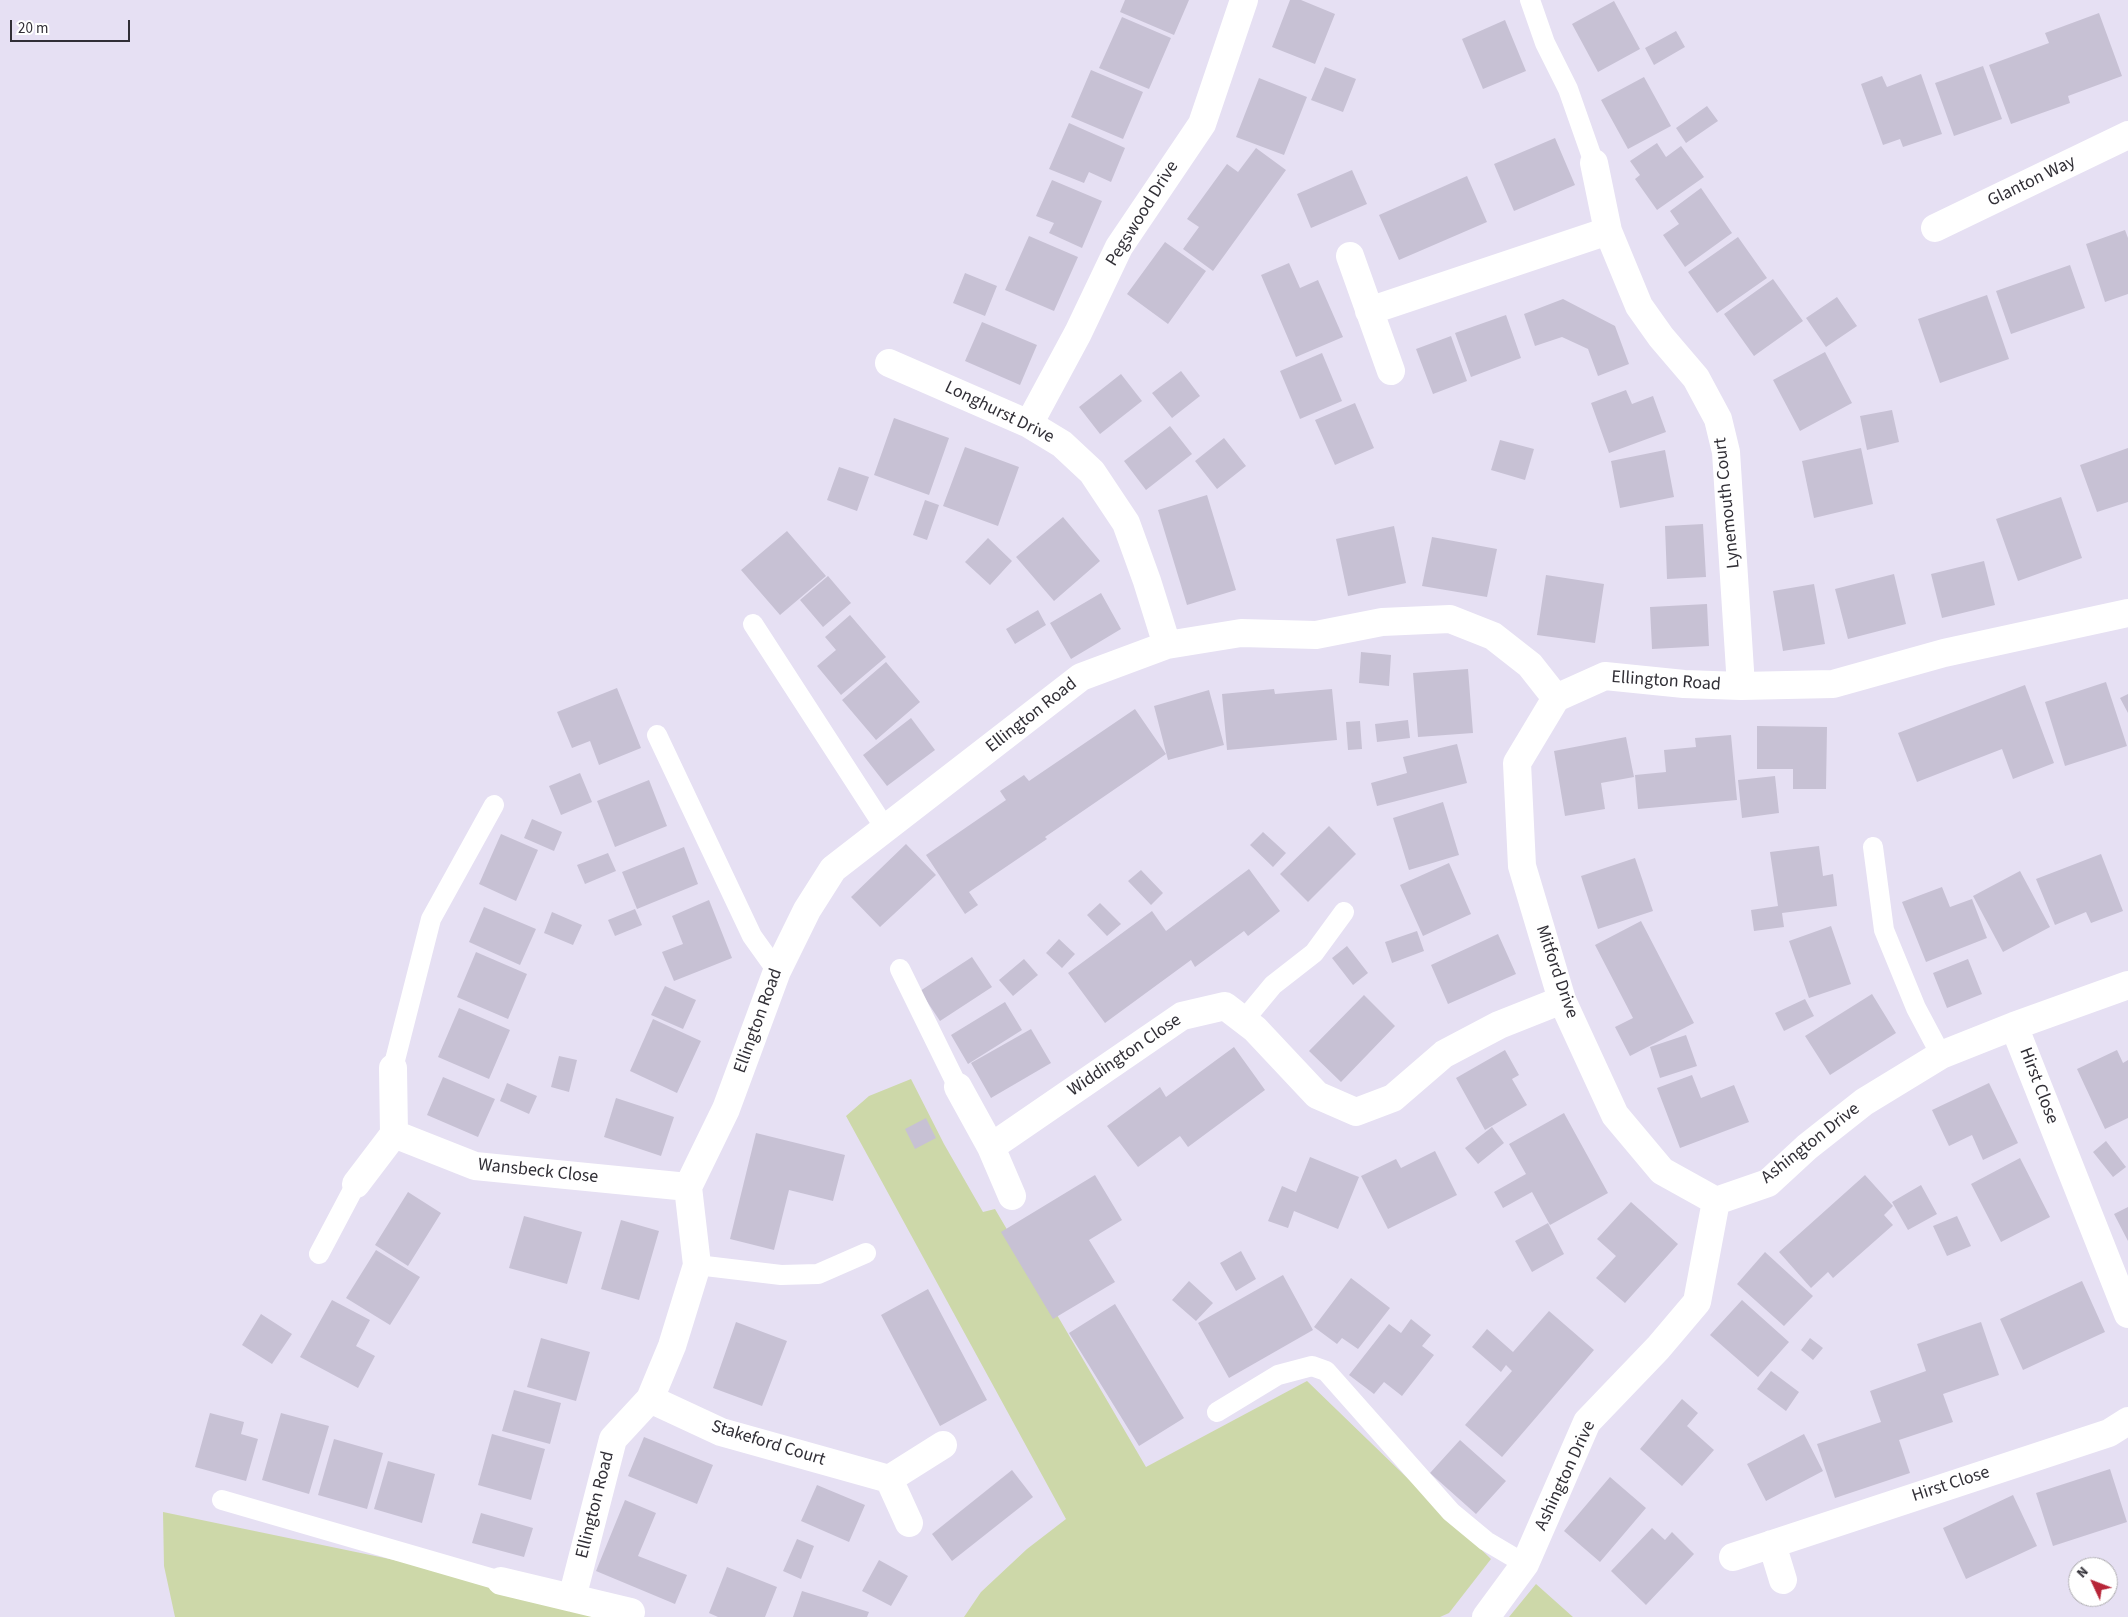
<!DOCTYPE html>
<style>
body{margin:0}
#map{position:relative;width:2128px;height:1617px;overflow:hidden;background:#e6e0f3;font-family:"Source Sans 3",sans-serif}
canvas{display:block}
.north{position:absolute;left:2068px;top:1557px;width:50px;height:50px;box-sizing:border-box;background:#fff;border:1px solid #adacaf;border-radius:50%;rotate:313deg;font-size:14px;font-weight:700;line-height:20px;text-align:center;color:#312f36}
.north::after{content:'';display:block;margin:auto;width:18px;height:22px;background:#b72538;clip-path:polygon(50% 0,100% 100%,50% 72%,0 100%)}
.scale{position:absolute;left:10px;top:20px;width:120px;height:22px;box-sizing:border-box;border:2px solid #312f36;border-top:0;padding-left:6px;font-size:15px;line-height:18px;white-space:nowrap;color:#312f36;-webkit-text-stroke:4px #fff;paint-order:stroke}
</style>
<div id="map">
<canvas width="2128" height="1617"></canvas>
<div class="north">N</div>
<div class="scale">20 m</div>
</div>
<script>
const c = document.querySelector('canvas').getContext('2d');
c.lineJoin = 'round';
function fillPath(path, color) { c.fillStyle = color; c.fill(path, 'evenodd'); }
function trace(path, color, width, dash) { c.strokeStyle = color; c.lineWidth = width; c.lineCap = dash ? 'butt' : 'round'; c.setLineDash(dash || []); c.stroke(path); }
function drawText(font, color, halo, rows, align = 'center') {
  c.font = font + ' "Source Sans 3",sans-serif'; c.lineWidth = 4; c.setLineDash([]); c.textBaseline = 'middle'; c.strokeStyle = halo; c.fillStyle = color; for (const [text, x, y, turn = 0] of rows) {
    c.save(); c.translate(x, y); c.rotate((+turn || 0) * Math.PI / 180); c.textAlign = isNaN(turn) ? turn : align; if (halo) c.strokeText(text, 0, 0); c.fillText(text, 0, 0); c.restore();
  }
}
const green = new Path2D(`
 M911,1079L944,1144L983,1212L995,1209L1146,1467L1307,1381L1491,1559L1449,1613L1440,1617H964L981,1592L1027,1549L1066,1519L846,1116L869,1096Z
 M163,1512L433,1568L601,1617H175L164,1566Z
 M1536,1584L1573,1617H1509Z`);
const building = new Path2D(`
 M1125,0H1189L1174,35L1120,12Z
 M1290,0H1301L1335,14L1315,64L1272,47Z
 M1614,1L1640,49L1598,72L1572,24Z
 M2099,13L2122,76L2068,96L2070,103L2011,124L1989,65L2049,43L2045,33Z
 M1122,17L1171,38L1149,89L1099,68Z
 M1505,20L1526,71L1483,89L1462,39Z
 M1676,31L1685,47L1654,65L1645,48Z
 M1983,66L2002,119L1954,136L1935,83Z
 M1325,67L1356,79L1343,112L1311,100Z
 M1091,70L1143,92L1123,139L1071,117Z
 M1921,74L1942,134L1903,147L1900,139L1883,145L1861,84L1882,76L1887,87Z
 M1644,77L1671,126L1628,149L1601,100Z
 M1259,78L1307,97L1284,155L1236,137Z
 M1707,106L1718,121L1686,143L1676,128Z
 M1069,123L1125,148L1111,182L1089,172L1084,183L1049,169Z
 M1555,138L1575,185L1514,211L1494,164Z
 M1657,143L1666,157L1681,146L1704,177L1657,210L1635,179L1640,175L1630,161Z
 M1256,148L1286,170L1213,271L1183,249L1199,227L1187,219L1227,164L1238,172Z
 M1352,170L1367,204L1311,228L1297,194Z
 M1467,176L1487,222L1399,260L1379,215Z
 M1052,180L1102,201L1082,248L1049,233L1054,223L1036,216Z
 M1701,188L1732,233L1685,267L1663,235L1679,224L1670,211Z
 M2125,230L2128,238V294L2105,302L2086,244Z
 M1029,236L1078,257L1054,311L1005,290Z
 M1738,237L1767,278L1717,313L1688,272Z
 M1165,242L1206,271L1168,324L1127,294Z
 M1289,263L1300,288L1318,280L1343,337L1296,357L1261,275Z
 M2070,265L2085,308L2011,334L1996,291Z
 M965,273L997,286L985,316L953,303Z
 M1773,279L1803,321L1754,356L1724,314Z
 M1987,295L2009,359L1940,383L1918,319Z
 M1837,297L1857,326L1826,347L1806,318Z
 M1563,299L1615,326L1629,364L1598,376L1588,349L1562,337L1535,346L1524,314Z
 M1506,315L1521,358L1471,377L1455,333Z
 M982,322L1037,345L1020,385L965,361Z
 M1451,336L1467,381L1433,394L1416,349Z
 M1825,352L1852,403L1800,431L1773,380Z
 M1322,353L1342,401L1300,419L1280,371Z
 M1181,371L1200,396L1172,418L1152,393Z
 M1121,374L1142,401L1100,434L1079,407Z
 M1626,390L1632,404L1653,396L1666,432L1609,453L1591,403Z
 M1355,403L1374,448L1335,465L1315,420Z
 M1892,410L1899,442L1867,450L1860,416Z
 M894,418L949,438L929,495L874,475Z
 M1170,426L1192,454L1146,490L1124,461Z
 M1224,438L1246,466L1217,489L1195,461Z
 M1500,440L1534,449L1525,480L1491,470Z
 M965,447L1019,467L998,526L943,506Z
 M1861,448L1873,504L1814,518L1802,461Z
 M2128,448V502L2097,512L2080,465Z
 M1665,450L1674,497L1620,508L1611,461Z
 M839,467L869,477L857,511L827,500Z
 M1207,495L1236,590L1187,605L1158,510Z
 M2061,497L2082,558L2018,581L1996,519Z
 M925,500L939,505L927,540L913,535Z
 M1063,517L1100,561L1054,601L1016,557Z
 M1703,524L1706,577L1667,579L1665,526Z
 M1394,526L1406,583L1348,596L1336,539Z
 M787,531L826,576L780,615L741,570Z
 M1432,537L1497,549L1487,597L1422,586Z
 M988,538L1012,561L990,585L965,562Z
 M1984,561L1995,605L1942,618L1931,574Z
 M1894,574L1906,624L1848,639L1835,589Z
 M1546,575L1604,584L1595,643L1537,635Z
 M828,576L851,603L823,627L800,600Z
 M1814,584L1825,644L1783,651L1773,591Z
 M1101,593L1121,629L1071,659L1050,623Z
 M1707,604L1709,646L1652,649L1650,607Z
 M1038,610L1046,625L1015,644L1006,629Z
 M850,615L886,657L841,695L817,666L836,650L825,637Z
 M1361,652L1391,655L1389,686L1359,683Z
 M886,662L920,702L876,740L842,700Z
 M1468,669L1473,733L1418,737L1413,673Z
 M2106,682L2127,746L2065,766L2045,702Z
 M2025,685L2054,763L2013,779L2002,749L1917,782L1898,733Z
 M617,688L641,748L599,765L590,741L572,748L557,712Z
 M1274,689L1275,694L1332,689L1337,740L1227,750L1222,694Z
 M1209,690L1224,745L1168,760L1154,706Z
 M2128,694V713L2120,698Z
 M1135,709L1166,754L1045,837L1047,839L969,892L978,905L965,914L926,855L1006,800L1000,791L1024,775L1029,781Z
 M911,718L935,750L887,786L863,755Z
 M1408,720L1410,738L1377,742L1375,724Z
 M1360,721L1362,749L1348,750L1346,722Z
 M1757,726L1827,727L1826,789H1793V769H1757Z
 M1731,735L1737,800L1638,809L1635,775L1666,772L1664,750L1696,747L1695,738Z
 M1626,737L1634,777L1601,783L1605,809L1565,816L1554,751Z
 M1457,744L1467,783L1377,806L1371,783L1407,773L1403,757Z
 M580,773L592,802L561,815L549,786Z
 M1775,776L1779,813L1742,818L1738,780Z
 M649,780L667,826L615,847L597,801Z
 M1443,802L1459,855L1409,870L1393,818Z
 M532,819L562,832L554,851L524,838Z
 M1329,826L1356,854L1308,902L1280,874Z
 M1263,832L1286,853L1273,867L1250,845Z
 M501,834L538,850L516,901L479,884Z
 M906,844L936,875L880,927L851,897Z
 M1819,846L1823,876L1833,874L1837,906L1782,913L1784,927L1754,931L1751,910L1778,906L1770,852Z
 M684,847L698,884L637,909L622,872Z
 M608,853L616,871L585,884L577,865Z
 M2101,854L2123,911L2091,923L2086,912L2055,925L2036,879Z
 M1635,858L1653,911L1598,929L1581,876Z
 M1449,863L1471,914L1423,936L1400,885Z
 M1249,869L1280,911L1248,936L1244,931L1195,967L1191,960L1105,1023L1068,973L1152,911L1166,931Z
 M1141,870L1163,893L1151,905L1128,881Z
 M2020,871L2050,927L2003,952L1973,896Z
 M1942,887L1950,907L1972,899L1987,938L1926,962L1902,902Z
 M709,900L732,958L674,981L662,952L683,944L672,916Z
 M1100,903L1121,924L1107,936L1087,915Z
 M484,907L536,929L520,965L469,942Z
 M635,909L642,925L615,936L608,920Z
 M552,912L582,925L573,945L544,933Z
 M1641,921L1694,1023L1630,1056L1615,1027L1633,1018L1595,945Z
 M1831,926L1851,984L1809,998L1789,941Z
 M1417,931L1424,951L1392,963L1385,942Z
 M1498,934L1516,974L1448,1004L1431,965Z
 M1059,939L1075,954L1062,968L1046,953Z
 M1347,946L1368,973L1353,985L1332,958Z
 M476,952L527,974L508,1019L457,997Z
 M972,957L992,987L940,1021L920,991Z
 M1024,959L1038,975L1013,996L999,980Z
 M1968,959L1982,994L1947,1008L1933,973Z
 M665,986L696,1000L683,1029L651,1015Z
 M1872,994L1896,1033L1830,1075L1805,1036Z
 M1364,995L1395,1026L1341,1082L1309,1051Z
 M1805,999L1814,1016L1784,1031L1775,1013Z
 M1005,1002L1022,1030L968,1064L951,1035Z
 M459,1008L510,1030L489,1079L438,1057Z
 M653,1019L701,1041L677,1093L630,1071Z
 M1031,1029L1051,1063L991,1098L971,1063Z
 M1686,1035L1697,1066L1660,1078L1650,1047Z
 M1234,1047L1265,1090L1188,1147L1180,1136L1138,1167L1107,1126L1160,1087L1166,1097Z
 M1505,1050L1519,1075L1512,1079L1527,1105L1485,1130L1456,1078Z
 M2117,1050L2123,1063L2128,1060V1118L2105,1129L2077,1069Z
 M559,1056L577,1060L569,1092L551,1087Z
 M1692,1075L1701,1098L1734,1085L1749,1122L1680,1148L1657,1088Z
 M443,1077L495,1099L478,1137L427,1115Z
 M507,1083L537,1096L529,1114L500,1101Z
 M1989,1083L2018,1143L1983,1160L1972,1135L1949,1146L1932,1110Z
 M616,1098L674,1117L661,1156L604,1137Z
 M1564,1113L1608,1193L1550,1225L1532,1192L1503,1208L1494,1192L1526,1174L1509,1144Z
 M926,1118L936,1138L915,1149L905,1129Z
 M1492,1127L1504,1143L1478,1164L1465,1148Z
 M756,1133L845,1155L833,1201L789,1190L774,1250L730,1239Z
 M2106,1141L2126,1167L2113,1177L2093,1152Z
 M1435,1151L1457,1195L1388,1229L1361,1176L1396,1159L1401,1168Z
 M1310,1157L1359,1177L1338,1229L1294,1211L1288,1228L1268,1221L1282,1186L1296,1192Z
 M2020,1158L2050,1217L2001,1242L1971,1184Z
 M1095,1175L1122,1220L1089,1240L1115,1282L1053,1319L1001,1232Z
 M1865,1175L1893,1206L1884,1215L1893,1225L1833,1278L1828,1272L1811,1288L1779,1252Z
 M1921,1185L1937,1214L1908,1230L1892,1202Z
 M408,1192L441,1213L408,1266L375,1245Z
 M1631,1202L1678,1244L1625,1303L1596,1278L1616,1256L1597,1239Z
 M2128,1207V1241L2114,1214Z
 M524,1216L582,1232L567,1284L509,1268Z
 M1957,1216L1971,1246L1947,1256L1933,1226Z
 M621,1220L659,1231L639,1300L601,1289Z
 M1548,1223L1564,1254L1532,1272L1515,1241Z
 M376,1250L420,1277L390,1325L346,1298Z
 M1241,1251L1256,1279L1236,1291L1220,1263Z
 M1765,1252L1813,1296L1784,1326L1737,1284Z
 M1283,1275L1313,1330L1229,1378L1198,1323Z
 M1351,1278L1390,1308L1358,1349L1342,1338L1337,1344L1314,1327Z
 M1189,1281L1213,1303L1196,1321L1172,1300Z
 M2082,1281L2105,1332L2023,1370L2000,1319Z
 M928,1289L987,1400L940,1426L881,1315Z
 M332,1300L370,1320L356,1346L375,1356L358,1388L300,1357Z
 M1742,1300L1789,1342L1758,1377L1710,1335Z
 M1115,1304L1184,1418L1139,1446L1069,1333Z
 M1549,1311L1594,1350L1502,1457L1465,1425L1512,1371L1506,1365L1501,1372L1472,1347L1487,1329L1513,1352Z
 M261,1314L292,1334L272,1364L242,1345Z
 M1411,1319L1431,1335L1422,1346L1434,1355L1402,1396L1384,1382L1374,1394L1349,1375L1389,1324L1401,1333Z
 M736,1322L787,1341L762,1406L713,1388Z
 M1981,1322L1999,1375L1943,1394L1953,1422L1899,1440L1910,1473L1835,1498L1817,1444L1881,1422L1870,1391L1926,1371L1917,1344Z
 M541,1338L590,1352L576,1401L527,1387Z
 M1810,1338L1823,1348L1813,1360L1801,1350Z
 M1771,1371L1799,1392L1786,1411L1757,1389Z
 M514,1390L561,1403L550,1444L502,1431Z
 M1682,1399L1698,1413L1687,1426L1714,1450L1682,1486L1640,1449Z
 M210,1413L244,1422L241,1434L258,1439L246,1481L195,1467Z
 M281,1413L329,1426L309,1494L262,1480Z
 M492,1434L545,1449L531,1500L478,1485Z
 M1804,1434L1823,1471L1766,1501L1747,1464Z
 M644,1437L713,1465L697,1504L628,1476Z
 M334,1439L383,1453L367,1509L318,1495Z
 M1460,1440L1506,1481L1476,1514L1430,1473Z
 M388,1461L435,1474L422,1523L374,1509Z
 M2110,1469L2127,1522L2053,1546L2036,1493Z
 M1012,1470L1033,1497L952,1561L932,1534Z
 M1610,1477L1646,1508L1600,1562L1564,1531Z
 M817,1485L865,1505L849,1542L801,1521Z
 M2013,1495L2037,1546L1966,1579L1943,1528Z
 M625,1500L656,1513L638,1556L687,1575L675,1604L596,1571Z
 M481,1513L533,1528L524,1557L472,1543Z
 M1652,1528L1665,1540L1672,1532L1694,1554L1646,1605L1611,1571Z
 M797,1539L814,1546L801,1579L783,1571Z
 M879,1560L908,1576L891,1606L862,1591Z
 M727,1567L777,1587L765,1617H718L709,1613Z
 M802,1591L869,1612L867,1617H793Z`);
const service = new Path2D(`
 M1530,0L1545,43L1568,89L1594,163
 M753,624L885,828
 M657,735L752,936L777,971
 M1873,847L1884,930L1916,1008L1941,1055
 M900,969L958,1087
 M1244,1020L1273,985L1314,953L1344,912
 M393,1068L431,919L494,805
 M319,1254L356,1184
 M697,1265L781,1275L818,1274L866,1253
 M1217,1412L1278,1375L1312,1366L1326,1371L1451,1512L1486,1541L1525,1564
 M222,1500L501,1581`);
const minor = new Path2D(`
 M1594,163L1608,231L1639,306L1661,337L1696,378L1718,419L1726,452L1741,686
 M1935,228L2128,135
 M1350,256L1391,371
 M1369,311L1608,231
 M889,363L1029,424L1062,444L1092,472L1126,523L1147,581L1167,645
 M1029,424L1078,333L1119,247L1202,124L1244,0
 M1556,698L1605,676L1684,684L1741,686L1833,684L1944,653L2128,613
 M1556,698L1517,763L1522,866L1562,1000L1615,1115L1662,1171L1716,1201
 M2014,1026L2128,1314
 M958,1087L991,1147L1012,1196
 M394,1134L475,1166L688,1187
 M991,1147L1182,1016L1225,1006L1255,1029L1317,1095L1356,1112L1393,1098L1444,1054L1499,1025L1562,1000
 M356,1184L394,1134L393,1068
 M1716,1201L1768,1183L1807,1147L1864,1102L1941,1055L2014,1026L2128,985
 M650,1399L721,1432L889,1479
 M909,1523L889,1479L943,1445
 M1772,1544L1783,1580
 M1733,1557L2109,1433L2128,1421
 M501,1581L631,1612
 M572,1598L613,1439L650,1399L672,1346L697,1265L688,1187L726,1109L777,971L807,910L833,869L1081,677L1167,645L1241,633L1316,635L1382,622L1450,619L1493,636L1530,665L1556,698
 M1486,1617L1525,1564L1587,1422L1658,1348L1697,1302L1716,1201`);
const streetNames = [
 ["Glanton Way",2032,182,-26],
 ["Pegswood Drive",1143,214,-58],
 ["Longhurst Drive",999,413,26],
 ["Lynemouth Court",1728,503,-96],
 ["Ellington Road",1666,682,4],
 ["Ellington Road",1032,716,-38],
 ["Mitford Drive",1556,972,71],
 ["Ellington Road",759,1021,-70],
 ["Widdington Close",1125,1056,-34],
 ["Hirst Close",2038,1086,69],
 ["Ashington Drive",1811,1144,-38],
 ["Wansbeck Close",538,1172,6],
 ["Stakeford Court",768,1444,17],
 ["Ashington Drive",1566,1476,-65],
 ["Hirst Close",1951,1485,-18],
 ["Ellington Road",596,1505,-76]
];
fillPath(green, '#cdd8a9');
fillPath(building, '#c7c1d4');
trace(service, '#fff', 20);
trace(minor, '#fff', 28);
drawText('18px', '#312f36', '#fff', streetNames);
</script>
